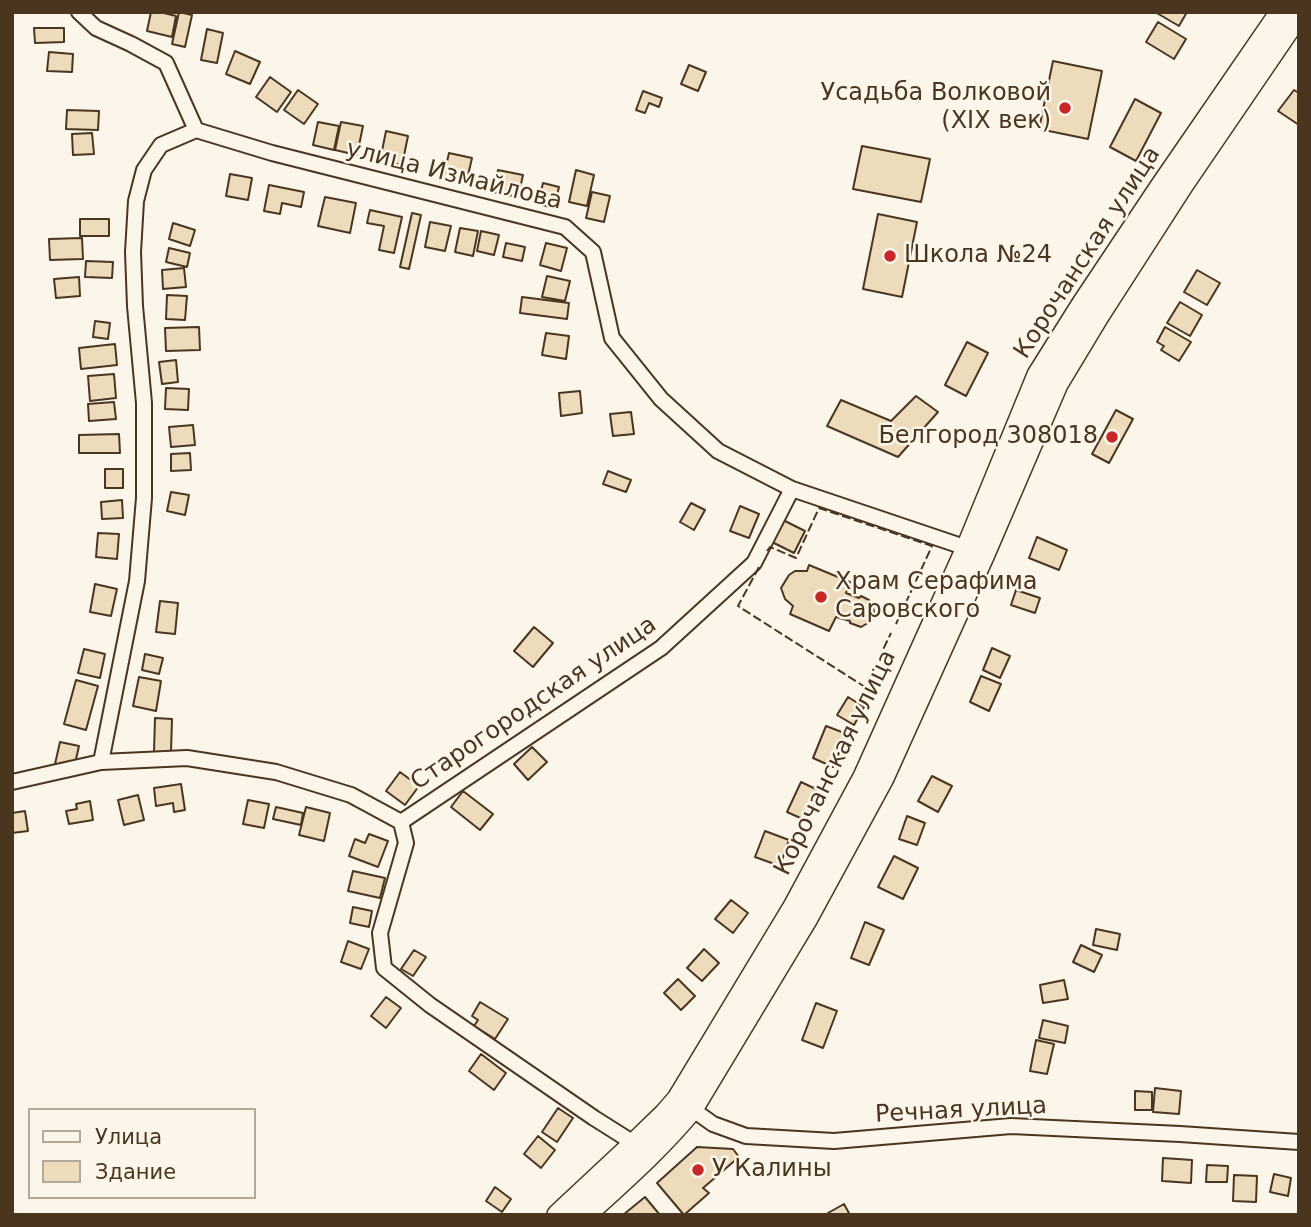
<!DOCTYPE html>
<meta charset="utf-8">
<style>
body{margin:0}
#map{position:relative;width:1311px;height:1227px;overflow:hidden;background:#fbf6e9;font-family:"DejaVu Sans",sans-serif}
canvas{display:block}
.frame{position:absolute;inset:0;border:14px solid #4a3520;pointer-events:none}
.legend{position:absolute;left:28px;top:1108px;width:228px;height:91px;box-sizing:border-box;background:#fbf6e9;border:2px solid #b4a999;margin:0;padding:9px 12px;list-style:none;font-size:21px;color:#4a3520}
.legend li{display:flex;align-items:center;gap:14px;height:35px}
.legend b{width:35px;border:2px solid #b4a999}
</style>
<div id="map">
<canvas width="1311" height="1227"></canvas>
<div class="frame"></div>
<ul class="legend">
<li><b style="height:9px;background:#fbf6e9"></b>Улица</li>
<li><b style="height:19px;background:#ecdcbc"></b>Здание</li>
</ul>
</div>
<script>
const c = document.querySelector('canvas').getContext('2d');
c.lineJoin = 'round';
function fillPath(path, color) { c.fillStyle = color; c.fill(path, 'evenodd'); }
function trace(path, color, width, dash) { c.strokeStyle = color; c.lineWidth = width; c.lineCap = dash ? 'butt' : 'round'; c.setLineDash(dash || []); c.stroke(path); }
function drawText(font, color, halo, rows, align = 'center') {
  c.font = font + ' "DejaVu Sans",sans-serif'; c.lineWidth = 5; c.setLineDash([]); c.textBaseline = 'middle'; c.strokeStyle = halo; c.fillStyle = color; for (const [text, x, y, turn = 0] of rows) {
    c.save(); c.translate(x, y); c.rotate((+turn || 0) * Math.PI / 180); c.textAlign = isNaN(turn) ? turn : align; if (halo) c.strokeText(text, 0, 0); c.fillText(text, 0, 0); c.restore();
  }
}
const building = new Path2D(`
 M151,12H160L176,16L172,37L147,31Z
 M179,12L192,15L185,47L172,44Z
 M1155,12H1187L1179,26Z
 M1158,22L1186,39L1174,59L1146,42Z
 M34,28H64V42L35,43Z
 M207,29L223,33L217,63L201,60Z
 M235,51L260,62L250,84L226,74Z
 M49,52L73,54L72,72L47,71Z
 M1053,61L1102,71L1088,139L1039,129Z
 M689,65L706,72L698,91L681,84Z
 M270,77L291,92L277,112L256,97Z
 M298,90L318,104L304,124L284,110Z
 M1294,90L1299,93V125L1278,111Z
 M643,91L662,98L659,107L649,103L645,113L636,110Z
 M1135,99L1161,113L1136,161L1110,147Z
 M67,110L99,111L98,130L66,129Z
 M318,122L339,126L334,150L313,145Z
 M341,122L363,126L357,155L335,150Z
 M386,131L408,136L402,165L380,161Z
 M92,133L94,154L73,155L72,134Z
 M862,146L930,159L921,202L853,189Z
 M449,153L472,158L466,184L443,179Z
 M498,170L523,175L518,197L493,192Z
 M576,170L594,175L587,206L569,202Z
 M230,174L252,178L248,200L226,196Z
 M543,183L559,187L554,208L538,204Z
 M269,185L304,192L301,207L282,203L280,214L264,211Z
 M592,192L610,196L604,222L586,218Z
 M325,197L356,203L350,233L318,226Z
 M370,210L402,217L394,253L379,250L384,226L367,223Z
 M412,213L421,215L409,269L400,267Z
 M878,214L917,222L902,297L863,289Z
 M80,219H109V236H80Z
 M430,222L451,226L445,251L425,247Z
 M173,223L195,230L190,246L169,239Z
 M460,228L478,231L473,256L455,252Z
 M481,231L499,235L494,255L477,251Z
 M82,238L83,259L50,260L49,239Z
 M506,243L525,247L522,261L503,257Z
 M546,243L567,248L561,271L540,265Z
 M169,248L190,253L187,267L166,262Z
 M86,261L113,262L112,278L85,277Z
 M184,268L186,287L163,289L162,270Z
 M1197,270L1220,283L1207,305L1184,292Z
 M547,276L570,281L565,301L542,297Z
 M79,277L80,296L56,298L54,279Z
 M167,295L187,296L185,320L166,319Z
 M522,297L569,303L567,319L520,313Z
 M1180,302L1202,315L1190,336L1167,323Z
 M95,321L110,323L108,339L93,337Z
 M199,327L200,350L166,351L165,328Z
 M1165,327L1191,342L1179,361L1161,350L1164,346L1157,342Z
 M546,333L569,336L566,359L542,355Z
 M967,342L988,353L966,396L945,385Z
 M115,344L117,365L81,369L79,348Z
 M176,360L178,382L162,384L159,362Z
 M114,374L116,398L90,401L88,376Z
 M166,388L189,389L188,410L165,409Z
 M580,391L582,413L561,416L559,393Z
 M916,396L938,412L898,457L827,426L841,400L891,421Z
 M114,402L116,419L89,421L88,404Z
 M1116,410L1133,419L1109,463L1092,454Z
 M631,412L634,434L613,436L610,414Z
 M193,425L195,445L171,447L169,427Z
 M119,434L120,453H79V435Z
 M190,453L191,470L171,471V454Z
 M105,469H123V488H105Z
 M608,471L631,480L626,492L603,484Z
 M171,492L189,495L185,515L167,511Z
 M122,500L123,518L102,519L101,502Z
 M691,503L705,510L694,530L680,522Z
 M740,506L759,514L749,538L730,531Z
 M781,519L805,531L794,553L770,541Z
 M98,533L119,534L117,559L96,557Z
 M1037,537L1067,550L1059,570L1029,558Z
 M809,565L850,582L846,593L859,598L861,596L869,600L873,607L875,617L868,623L861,627L850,623V621L836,617L829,631L790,614L793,606L785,599L781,588L789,575L795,571H807Z
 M95,584L117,589L111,616L90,612Z
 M1016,590L1040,598L1035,613L1011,605Z
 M160,601L178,603L175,634L156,632Z
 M534,627L553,643L533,667L514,651Z
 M992,648L1010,656L1000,678L983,670Z
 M84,649L105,654L100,678L78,673Z
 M145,654L163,658L159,674L142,670Z
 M981,676L1001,684L989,711L970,702Z
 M139,677L161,681L156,711L133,706Z
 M76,680L98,686L86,730L64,724Z
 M848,697L864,707L854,725L837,715Z
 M155,718L172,719L171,752H154Z
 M826,726L847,734L833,767L813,758Z
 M60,742L79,746L74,768L55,764Z
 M532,747L547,762L528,780L514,764Z
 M400,772L419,786L405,805L386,791Z
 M932,776L952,786L938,812L918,801Z
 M801,782L820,791L807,821L787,812Z
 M181,784L185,810L174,812L173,803L156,806L154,788Z
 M463,791L493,814L480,830L451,807Z
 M138,795L144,820L124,825L118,800Z
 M248,800L269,804L264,828L243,824Z
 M90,801L93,820L69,824L66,811L77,809L76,804Z
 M276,807L303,813L301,825L273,819Z
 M306,807L330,813L324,841L299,835Z
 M25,811L28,831L12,833V813Z
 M907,816L925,823L917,845L899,839Z
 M765,831L789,840L780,866L755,857Z
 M369,834L388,841L378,867L349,856L355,839L365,843Z
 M894,856L918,868L903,899L878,887Z
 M353,871L385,878L380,898L348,891Z
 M731,900L748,913L733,933L715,919Z
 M353,907L372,911L369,927L350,923Z
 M865,922L884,930L869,965L851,958Z
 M1096,929L1120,934L1117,950L1093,945Z
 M348,941L369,949L361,969L341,962Z
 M1081,945L1102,955L1094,972L1073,962Z
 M704,949L719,963L702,981L687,968Z
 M414,950L426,957L413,976L401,969Z
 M678,979L695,996L681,1010L664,993Z
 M1064,980L1068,999L1043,1003L1040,985Z
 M386,997L401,1008L386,1028L371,1016Z
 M480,1002L508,1019L495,1039L474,1026L478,1020L472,1016Z
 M816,1003L837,1011L823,1048L802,1040Z
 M1043,1020L1068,1026L1065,1043L1039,1038Z
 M1036,1040L1054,1044L1047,1074L1030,1071Z
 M481,1054L506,1073L494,1090L469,1071Z
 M1155,1088L1181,1091L1179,1114L1153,1112Z
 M1135,1091L1152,1092V1110H1135Z
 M558,1108L573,1118L557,1142L542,1132Z
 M538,1136L555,1150L541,1168L524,1154Z
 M697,1147L733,1149L739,1157L703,1188L709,1193L684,1215L657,1183Z
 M1163,1158L1192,1160L1191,1183L1162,1181Z
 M1207,1165L1228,1166L1227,1182H1206Z
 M1274,1174L1291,1178L1288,1196L1270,1192Z
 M1234,1175L1257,1176L1256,1202L1233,1201Z
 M495,1187L511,1199L502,1212L486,1201Z
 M645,1197L660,1215H623Z
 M844,1204L850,1215H829L828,1213Z`);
const minor = new Path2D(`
 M79,12L96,28L131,44L166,63L196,130L272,153L565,227L593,252L612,338L661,399L718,451L792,489L973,550
 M101,762L137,581L144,498V403L135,306L133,252L136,201L144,170L161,145L196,130
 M12,782L101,762L187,758L276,772L351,795L401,822L406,843L380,933L384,968L430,1005L594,1118L640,1147
 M401,822L661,648L754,563L792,489
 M685,1104L713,1124L746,1136L834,1141L1011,1126L1180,1134L1299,1142`);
const primary = new Path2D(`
 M558,1215L635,1143L665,1114L678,1099L794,907L864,777L967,548L1038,375L1082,305L1160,188L1281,12
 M585,1215C622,1181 660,1148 692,1109L807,918L883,778L984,554L1057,384L1098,316L1183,184L1299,14`);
const fence = new Path2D(`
 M767,551L770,547L796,558L819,508L932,546L896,624
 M759,567L738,606L865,687L891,633`);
const markers = [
 [1065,108,7,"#c62828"],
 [890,256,7,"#c62828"],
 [1112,437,7,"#c62828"],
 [821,597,7,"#c62828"],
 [698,1170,7,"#c62828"]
];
const poiNames = [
 ["Усадьба Волковой",1051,94,"right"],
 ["(XIX век)",1051,122,"right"],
 ["Школа №24",904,256],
 ["Белгород 308018",1098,437,"right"],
 ["Храм Серафима",835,583],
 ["Саровского",835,611],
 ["У Калины",712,1170]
];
const streetNames = [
 ["улица Измайлова",454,176,14],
 ["Корочанская улица",1088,253,-57],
 ["Старогородская улица",534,704,-34],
 ["Корочанская улица",836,763,-64],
 ["Речная улица",961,1111,-3]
];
fillPath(building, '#ecdcbc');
trace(building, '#4a3520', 2);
trace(minor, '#4a3520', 18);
trace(primary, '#4a3520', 24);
trace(minor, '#fbf6e9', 14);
trace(primary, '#fbf6e9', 21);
trace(fence, '#4a3520', 2, [9, 3.5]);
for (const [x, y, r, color] of markers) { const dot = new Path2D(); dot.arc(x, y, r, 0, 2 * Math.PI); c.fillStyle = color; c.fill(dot); trace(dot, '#fbf6e9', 2.5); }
drawText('24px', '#4a3520', '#fbf6e9', poiNames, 'left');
drawText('24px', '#4a3520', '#fbf6e9', streetNames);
</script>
